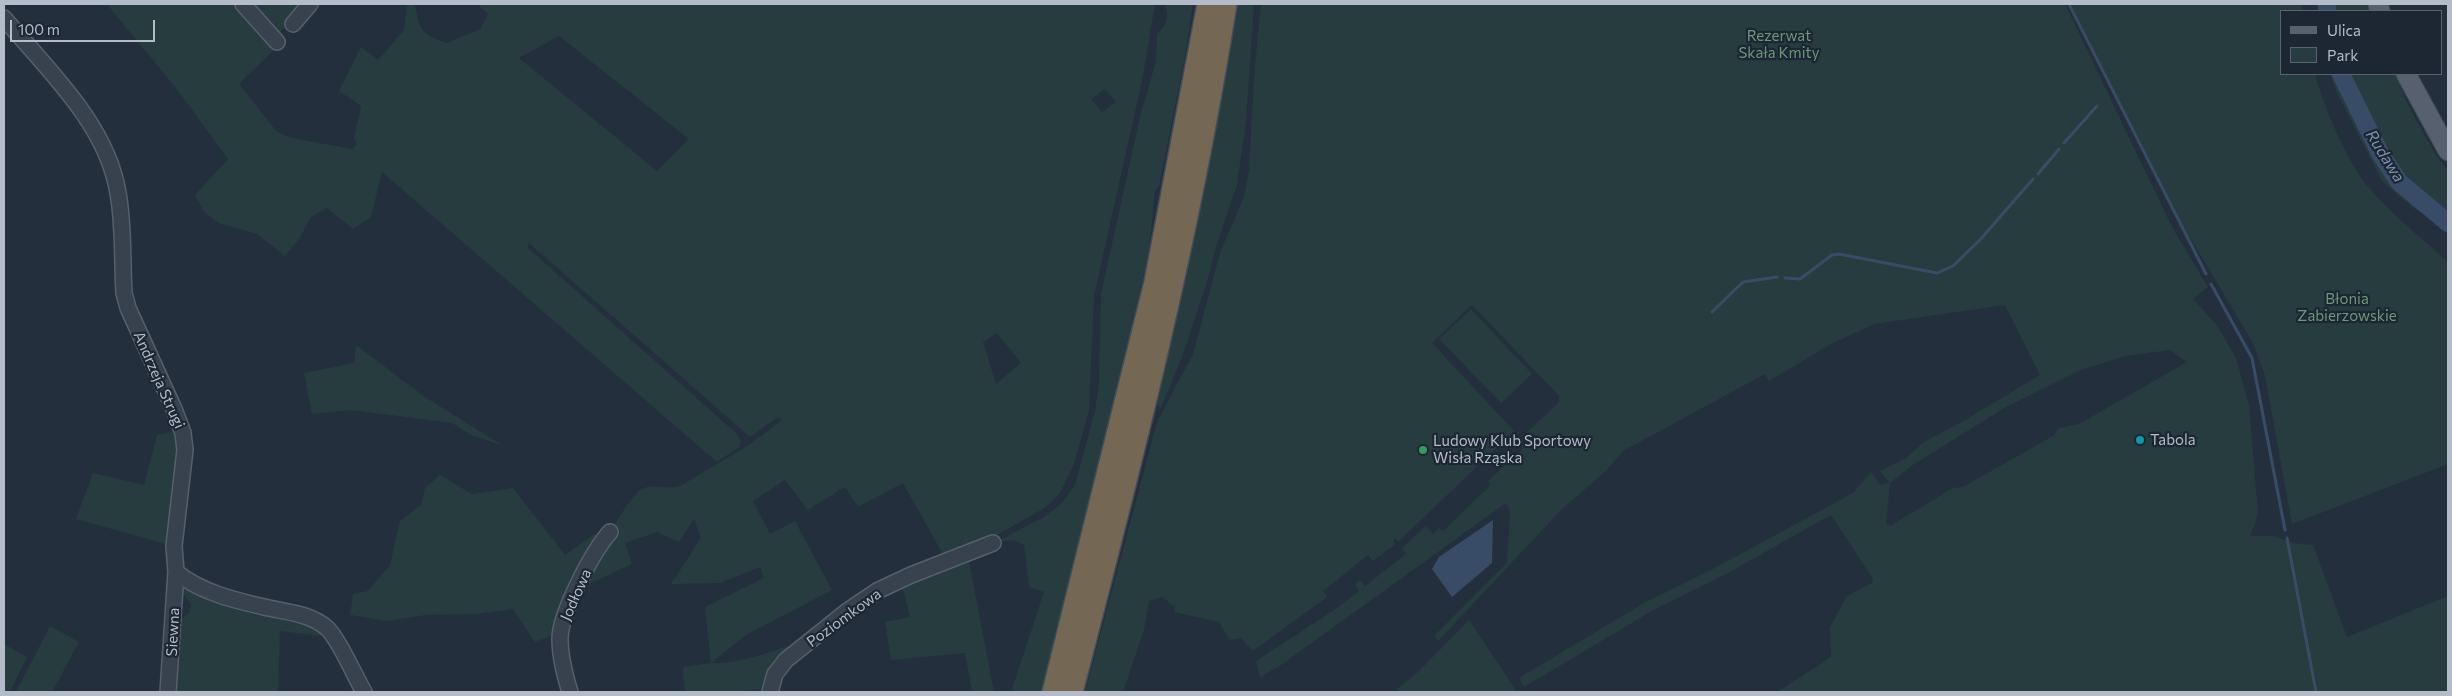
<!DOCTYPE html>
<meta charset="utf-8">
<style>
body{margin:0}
#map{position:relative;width:2452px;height:696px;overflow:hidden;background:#242f3e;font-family:Commissioner,sans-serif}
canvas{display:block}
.frame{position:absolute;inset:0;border:5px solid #b4bcc9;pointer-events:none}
.legend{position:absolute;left:2280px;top:10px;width:162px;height:65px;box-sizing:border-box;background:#1d2633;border:1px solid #59626f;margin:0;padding:6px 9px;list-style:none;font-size:15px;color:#b4bcc9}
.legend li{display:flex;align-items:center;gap:10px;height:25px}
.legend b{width:25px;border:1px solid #59626f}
.scale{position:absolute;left:10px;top:20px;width:145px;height:22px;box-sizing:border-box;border:2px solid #b4bcc9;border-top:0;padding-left:6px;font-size:15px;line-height:18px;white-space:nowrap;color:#b4bcc9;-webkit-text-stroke:4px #1d2633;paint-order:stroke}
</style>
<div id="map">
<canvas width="2452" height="696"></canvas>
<div class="frame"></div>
<ul class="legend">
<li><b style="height:6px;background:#56606e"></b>Ulica</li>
<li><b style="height:14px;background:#263c3f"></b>Park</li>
</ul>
<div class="scale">100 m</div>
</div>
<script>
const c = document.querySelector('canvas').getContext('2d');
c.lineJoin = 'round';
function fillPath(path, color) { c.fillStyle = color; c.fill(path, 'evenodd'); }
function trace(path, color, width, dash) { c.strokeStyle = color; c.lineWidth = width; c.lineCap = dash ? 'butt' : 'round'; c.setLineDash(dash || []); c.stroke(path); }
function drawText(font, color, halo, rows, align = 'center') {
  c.font = font + ' Commissioner,sans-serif'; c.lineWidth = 4.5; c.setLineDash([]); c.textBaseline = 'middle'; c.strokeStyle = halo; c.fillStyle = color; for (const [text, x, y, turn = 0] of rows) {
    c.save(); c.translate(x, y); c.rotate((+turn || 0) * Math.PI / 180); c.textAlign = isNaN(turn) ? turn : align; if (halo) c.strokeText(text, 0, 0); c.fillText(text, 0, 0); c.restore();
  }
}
const green = new Path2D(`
 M107,4H238L276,48L239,84L277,132L292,138L352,149L357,144L354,138L361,106L339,91L361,47L378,60L404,30L407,4L415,5C420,31 421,34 447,43L480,29L488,14L477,4H1155L1143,76L1094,296L1089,410L1074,464L1060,493L1046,507L985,542L944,556L903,483L858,507L845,487L808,510L785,480L753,501L770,534L795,521L832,590L746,635L711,663C742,664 777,650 806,639L768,689L730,692H685L683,667L711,663L705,607L764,578L760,567L720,583L671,584L701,538L694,519L679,542L657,532L625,543L632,564L582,587C593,567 625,498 642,489C654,483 668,490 680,486L749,445L782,420L778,417L750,437L529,243L528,248L736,433L741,441L739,447L717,462L382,172L371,217L353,229L327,208L311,217L299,239L285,256L257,234L219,223L204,212L195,195L228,159L179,92ZM559,36L689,139L657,171L519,58ZM1105,89L1116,102L1102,112L1091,99ZM997,333L1021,363L996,384L983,342Z
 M250,4H307L279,33Z
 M1165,4H1193L1184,61L1159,186L1155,190L1149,252L1129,341L1043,692H1014L1012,689L1044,592L1029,587L1024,545L1014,540L996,542L1044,517L1061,504L1075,485L1095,411L1099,383L1101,294L1139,121L1156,61L1157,34C1168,24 1169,17 1165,4Z
 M1237,4H1254L1246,121L1237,185L1216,247L1208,279L1184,352L1161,408L1157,405C1188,272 1216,139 1237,4Z
 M1261,4H2065L2173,229L2208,287L2193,299L2216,324L2236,358L2249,405L2258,515L2250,536H2273L2293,543L2313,545L2347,637L2448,596V692H1777L1831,657L1830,627L1847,596L1872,583L1873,579L1831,515L1726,574L1657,608L1524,687L1519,678L1644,603L1711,570L1853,493L1871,472L1880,485L1890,483L1880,471L1906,458L1924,442L1960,423L2040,375L2005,305L1874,324L1831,344L1769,381L1765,374L1623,451L1607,470L1562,509L1438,641L1434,636L1507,563L1510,512L1506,503L1281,665L1260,677L1256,661L1337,608L1359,591L1355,584L1360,580L1365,586L1406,554L1402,548L1426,526L1433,534L1439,528L1443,531L1491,485L1488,481L1523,449L1517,442L1559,402V396L1472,305L1432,343L1514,431L1398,542L1395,538L1393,541L1395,544L1373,561L1368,555L1323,591L1327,597L1253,651L1241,638L1230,640L1219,622L1174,612L1175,607L1162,597L1149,601L1144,630L1123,692H1085L1157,422L1193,354L1220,253L1244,197L1249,170L1255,65ZM2170,350L2187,362L2079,424L2059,428L2053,436L1963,487L1953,488L1890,526L1886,523L1890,483L1914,464L2006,407L2081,370L2125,356Z
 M2071,4H2302V11H2281V74H2315C2323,105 2348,164 2369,188C2393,215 2421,238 2448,262V464L2292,524L2265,376L2253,343L2185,229Z
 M2317,4H2368L2370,11H2318Z
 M2330,74H2395L2408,105L2437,157L2448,170V232L2440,224L2412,207L2382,181L2338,95Z
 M1471,309L1532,374L1501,403L1439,339Z
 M356,345L425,397L502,445L471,435L452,423L351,410L312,414L304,373L354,363Z
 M177,431L181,454L169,545L76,519L93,473L144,485L157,435Z
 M440,475L472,494L513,488L565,555L594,534L602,536L558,633L535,642L513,609L476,614L426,615L387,621L350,615L353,594L368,591L390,565L400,521L421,505L425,488Z
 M968,556L994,692H972L965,653L891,660L885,622L910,617L901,582Z
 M188,587L305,621L328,637L280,631L278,692H171L178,622L189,613L191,605L181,590Z
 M1469,620L1517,692H1399L1397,689L1418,672Z
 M50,626L79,642L52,692H16Z
 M4,644L27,657L10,692H4Z`);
const water = new Path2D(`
 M1493,520L1492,563L1452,597L1432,569L1439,557Z`);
const stream = new Path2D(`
 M2069,4L2206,274
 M2064,143L2097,106
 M2038,174L2059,149
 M1785,278L1800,279L1832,255L1839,254L1937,273L1953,266L1979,241L2033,179
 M2211,284L2252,358L2285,530
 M1712,312L1743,282L1777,277
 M2287,538L2316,692`);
const river = new Path2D(`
 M2327,4V11
 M2341,74L2380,153L2399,182L2448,223`);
const minor = new Path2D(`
 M243,4L277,42
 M4,18C47,69 107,124 118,193C124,225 122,260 124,293L128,308L174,409L183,433L185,450L174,546L176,572L168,692
 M293,24L310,4
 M176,572C200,592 234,600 264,607C285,612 311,613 328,629C341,643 354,675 364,692
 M570,692C565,676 560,656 560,639C560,613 593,551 610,532
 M770,692L775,674L786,660L846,612L877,591L911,575L993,543`);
const major = new Path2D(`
 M2378,4L2380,11
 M2406,74L2448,151`);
const highway = new Path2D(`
 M1053,692L1155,282L1208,4
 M1072,692C1131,465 1190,236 1226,4`);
const markers = [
 [2140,440,5,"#0f9aa8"],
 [1423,450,5,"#2e9e5b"]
];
const parkNames = [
 ["Rezerwat",1779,36],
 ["Skała Kmity",1779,53],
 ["Błonia",2347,299],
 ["Zabierzowskie",2347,316]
];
const streetNames = [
 ["Andrzeja Strugi",159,380,66],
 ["Jodłowa",576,595,-66],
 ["Poziomkowa",844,618,-36],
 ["Siewna",173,632,-87]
];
const poiNames = [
 ["Tabola",2150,440],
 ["Ludowy Klub Sportowy",1433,441],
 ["Wisła Rząska",1433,458]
];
const waterNames = [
 ["Rudawa",2385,156,58]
];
fillPath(green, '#263c3f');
fillPath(water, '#394c67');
trace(stream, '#394c67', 3);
trace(river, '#394c67', 18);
trace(minor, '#565f6c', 18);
trace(major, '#414a57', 21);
trace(highway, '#434c59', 24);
trace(minor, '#38414e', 15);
trace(major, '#56606e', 19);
trace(highway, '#746855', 21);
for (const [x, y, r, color] of markers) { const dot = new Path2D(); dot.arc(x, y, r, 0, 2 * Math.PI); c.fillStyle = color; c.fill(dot); trace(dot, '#1d2633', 2); }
drawText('15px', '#6b9a76', '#1d2633', parkNames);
drawText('15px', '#b4bcc9', '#1d2633', streetNames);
drawText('15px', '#b4bcc9', '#1d2633', poiNames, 'left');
drawText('italic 16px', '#7c92b1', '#1d2633', waterNames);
</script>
